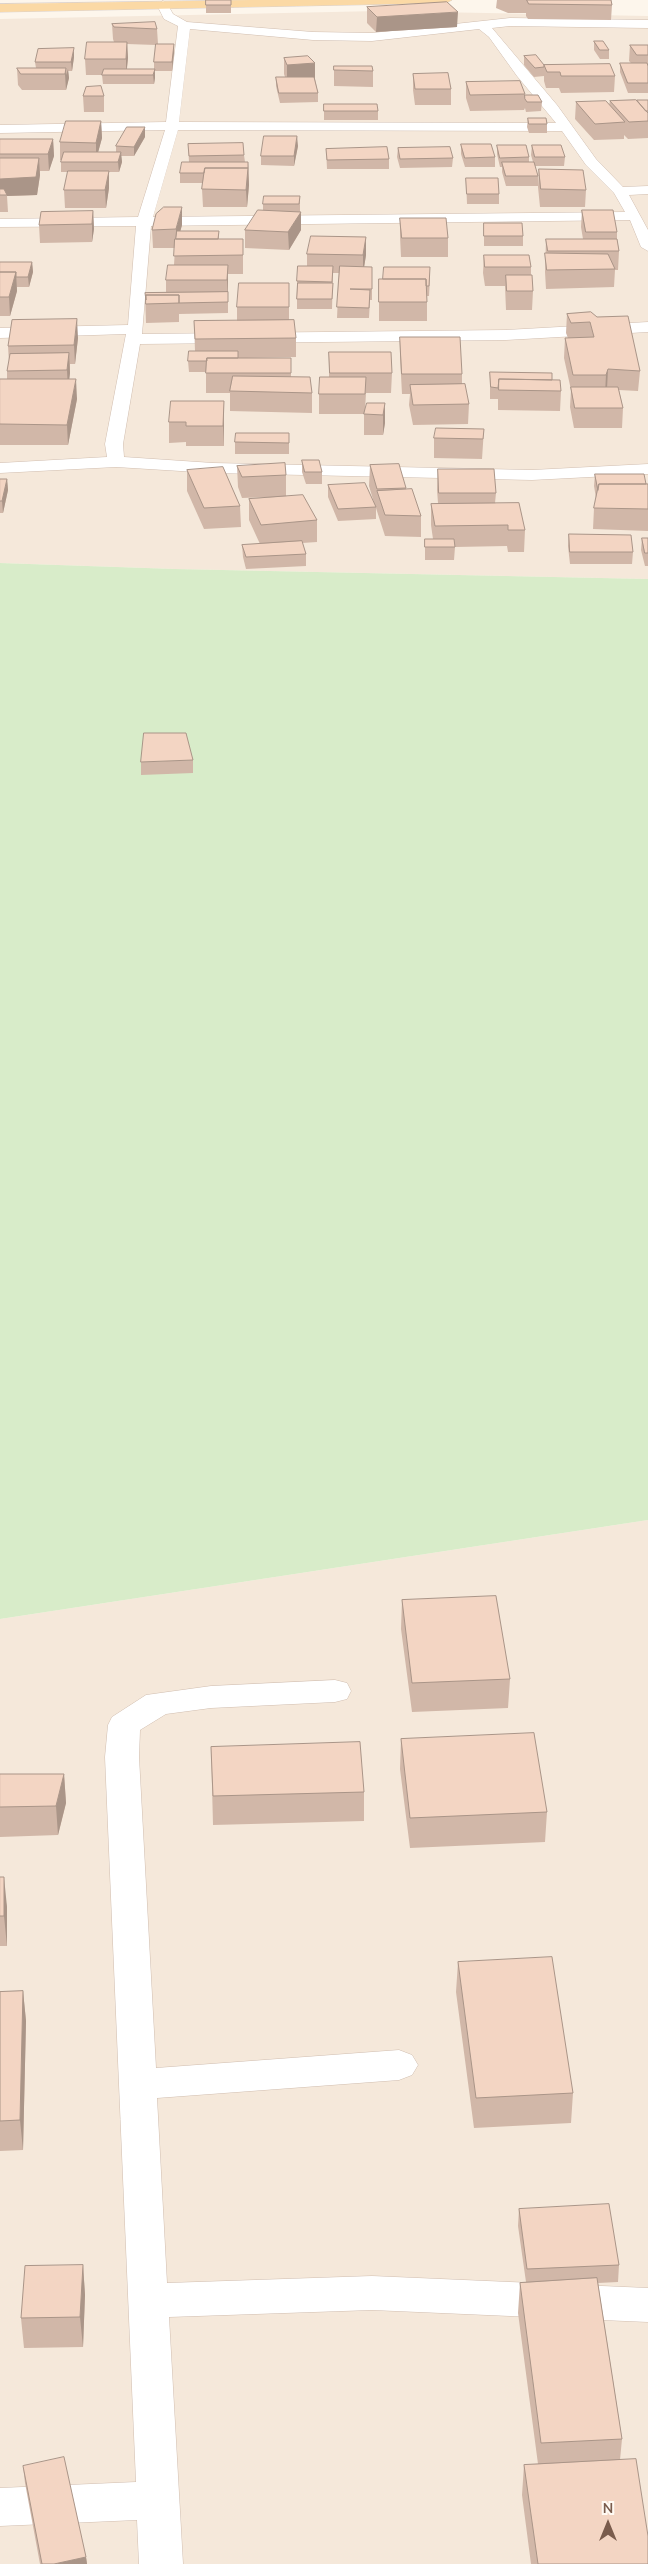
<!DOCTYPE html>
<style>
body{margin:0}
#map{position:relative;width:648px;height:2564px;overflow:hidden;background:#fdf6ec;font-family:"Nunito Sans",sans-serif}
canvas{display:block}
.north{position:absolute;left:583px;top:2499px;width:50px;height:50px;-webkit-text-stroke:4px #fffaf3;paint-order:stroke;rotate:0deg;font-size:14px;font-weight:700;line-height:20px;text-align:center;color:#7a5c4d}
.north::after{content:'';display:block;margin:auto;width:18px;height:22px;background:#7a5c4d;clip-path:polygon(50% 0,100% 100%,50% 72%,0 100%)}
</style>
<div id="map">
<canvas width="648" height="2564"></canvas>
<div class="north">N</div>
</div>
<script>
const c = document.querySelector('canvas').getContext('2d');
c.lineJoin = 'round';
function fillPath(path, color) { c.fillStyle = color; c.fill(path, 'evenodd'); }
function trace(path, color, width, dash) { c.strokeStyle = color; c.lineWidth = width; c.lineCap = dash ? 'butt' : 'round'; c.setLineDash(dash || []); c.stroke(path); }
const residential = new Path2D(`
 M379,11L648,16V579L175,569L0,563V19Z
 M648,1520V2564H0V1619Z`);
const green = new Path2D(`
 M0,563L175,569L648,579V1520L0,1619Z`);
const street = new Path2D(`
 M163,1L167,3L173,14L187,22L313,32L372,33L510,18L648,20V28L510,26L492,28L557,105L596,159L623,187L648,186V194L629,195L648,230V251L641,247L630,220L151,226L142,334L506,330L648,322V332L506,340L140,344L123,444L124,457L213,463L532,470L648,464V474L532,480L213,473L116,467L0,473V463L107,457L105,444L126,334L0,338V328L128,325L136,226L0,227V219L138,217L165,130L0,133V125L166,122L178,26L164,19L157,5ZM190,29L313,40L372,41L479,29L489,37L517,76L556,123L179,122ZM178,130L562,131L586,165L614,193L625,212L153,217Z
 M335,1680L347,1683L351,1691L347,1699L335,1702L211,1708L166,1714L140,1730L139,1757L156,2068L399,2050L412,2055L418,2065L412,2075L399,2080L157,2098L167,2283L372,2276L648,2288V2322L372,2310L169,2317L183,2564H139L137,2520L0,2526V2488L136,2482L105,1757L108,1725L112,1717L146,1695L211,1686Z`);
const primary = new Path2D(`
 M251,0H452L446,3L0,12V4Z`);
const wall = new Path2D(`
 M231,0V13H206V5Z
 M497,0H611L612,5L611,20L528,19L526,16V13H508L496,8Z
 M367,7L457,27L376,32L367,23Z
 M112,24L157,29L158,44H174V52L172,71H155V78L154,84H103L102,75H86L85,59L114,42L113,39ZM127,44L156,45L154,62V69H127L128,58Z
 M594,41L609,50V59H600L594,50Z
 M630,45H648V93H628L620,72V63H631L629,61Z
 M524,56L544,65L615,76L614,92L561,93L559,88H546L544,81V76L534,77L524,65Z
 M74,57L72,71H68L69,78L66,90H22L18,85L17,68H36L35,62Z
 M284,58L315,63V79L318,93V102L280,103L276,86V77H285L284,74Z
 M334,70L373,71V87L334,86Z
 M413,74L451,89V105H415L413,90Z
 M466,82L525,94V95L542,102L541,111L526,112L525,108L524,110L470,111L466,98Z
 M83,96H104V112H84Z
 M648,100V138L628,139L624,135V139L594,140L575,119L576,102L609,105L610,101Z
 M324,104L378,111V120H324Z
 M528,118L547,124V133H529L527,127Z
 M101,121L102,138L98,152H116V146L145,137L134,156H121L122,162L119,172H109V188L106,208H65L64,190L68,172H61V162L62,160H60V142Z
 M0,139H53L54,156L49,171H40V175L37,195L7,196L8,212H0Z
 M188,144L244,155L245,162H248L249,185L247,207H203L202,189L203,183H180V173L189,162Z
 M461,144L495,157V167H465L461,154Z
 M497,145L529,157V162H533L531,155L532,145L565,157L564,166H535L538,176V186H506L502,172V167H500L497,154Z
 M298,146L294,166L261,165V156Z
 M398,148L453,158L452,167L400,168L397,157Z
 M326,149L389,159V169H327Z
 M539,169L586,190L585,207H540L538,187Z
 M466,178L499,194V204H467Z
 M300,196V212L301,230L289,250L245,248V230L263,210V204Z
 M582,210L617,232V239L619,251L618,270H615L614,287L546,289L545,272L546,239H583L581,227Z
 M93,211L94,229L92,242L40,243L39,225Z
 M400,218L448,238V257H401L400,236Z
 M484,223L523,236V246H484Z
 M182,225L180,231H219V239H243V274H228V313L179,314V322L146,323L145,293L166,292V280L174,265L175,248H153L152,230Z
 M366,237V255L364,267H372V300H370L369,318H337L339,273H333L332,309H297V281L307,266V254Z
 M484,255L531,267V275L533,291L532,310H506L505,286H485L483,273Z
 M0,262H32L33,272L29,287H17V291L10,316H0Z
 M430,278L429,296H427V321H379V279Z
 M289,283V320L296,338V357L246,358H291V377L312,393V413L230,411V393H206V372H189L188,361L195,351L194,321H237V307Z
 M591,312L640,371L638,391L619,390L623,408L622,428H574L570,407L571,390L564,358L565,338H568L566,333L567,314Z
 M400,337L462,374V384L469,404L468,424L413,425L409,405L410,394H402L400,356Z
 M78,338L75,364H70V373L69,379L77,399L68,445H0V379H7V371L9,362L8,346Z
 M329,352L392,373L391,393H366L365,410L385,403V423L383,435H364V414H319V394L329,377Z
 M490,372L552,380L561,391L560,411L498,410V399H490Z
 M224,401V446H186V442L169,443V422Z
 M484,429L482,459L434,458V438Z
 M289,433V454H235V442Z
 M302,460L322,472V484H306L302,472Z
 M370,465L406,488V489L421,516V537L385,536L376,508V519L338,521L328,497V485L375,506L369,486Z
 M237,466L286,475V496L317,520V542L302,543L306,554V566L246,569L243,557L242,545L260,544L249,520V499L270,497L242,498L238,487Z
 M438,469L496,493L495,503L525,530L524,552H508L507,546L455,547L454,560H425V539H433L431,525V504L438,503L437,490Z
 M187,470L240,506L241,527L204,529L187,491Z
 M595,474L648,484V531L593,529L594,508L596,498L594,486Z
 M0,479H7L8,490L3,513H0Z
 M569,534L633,552L632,564H570L568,546Z
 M642,538H648V566H645L641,550Z
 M193,760V773L141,775V762Z
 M402,1600L510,1679L508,1708L412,1712L401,1629Z
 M401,1739L547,1812L545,1842L410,1848L400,1769Z
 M211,1747L364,1792V1821L213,1825Z
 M0,1774H64L66,1803L58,1835L0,1837Z
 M0,1877L7,1907V1946H0Z
 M458,1962L573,2093L571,2123L474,2128L456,1992Z
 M23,1991L26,2021L23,2150L0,2151V1992Z
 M519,2209L619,2265L618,2282L598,2283L622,2439L620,2460L648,2564H531L522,2495L524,2465L538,2464L518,2313L520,2283L526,2282L518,2226Z
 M83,2265L85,2295L83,2347L24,2348L21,2318Z
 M23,2466L86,2557L87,2564H40L25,2483Z`);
const shadedWall = new Path2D(`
 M458,12L457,27L376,32L377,17Z
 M127,42L128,58L126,75V59Z
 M174,44V52L172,71V62Z
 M74,48V57L72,71L71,62Z
 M315,63V79L287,81V65Z
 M66,68V75L68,69L69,78L66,90L65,74Z
 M155,69V78L154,84L153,75Z
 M101,121L102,138L96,160V143Z
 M145,127V137L134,156V147Z
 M297,136L298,146L294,166V156Z
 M53,139L54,156L49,171L48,154Z
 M121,152L122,162L119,172L118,162Z
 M39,158L40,175L37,195L7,196V195H0V179Z
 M248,162L249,185L247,207L246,190Z
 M109,171V188L106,208L105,190Z
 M182,207V225L178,240H176V229Z
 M93,211L94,229L92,242V224Z
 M301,212V230L289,250L288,232Z
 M366,237V255L363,274V255Z
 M32,262L33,272L29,287L28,277Z
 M228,265V299L227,280Z
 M16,272L17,291L10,316L9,297Z
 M77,319L78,338L75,364L74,345Z
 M69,353L70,373L68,390L67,370Z
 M608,369L607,389L605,394L606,375Z
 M76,379L77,399L68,445L67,425Z
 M224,401V446L223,426Z
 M385,403V423L383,435V415Z
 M7,479L8,490L3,513L2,501Z
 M64,1774L66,1803L58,1835L56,1806Z
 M4,1877L7,1907V1946L4,1916Z
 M23,1991L26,2021L23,2150L20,2120Z
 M83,2265L85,2295L83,2347L80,2317Z
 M86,2557L87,2564H54Z`);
const building = new Path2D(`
 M206,0H231V5H206Z
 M527,0H611L612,5L529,4Z
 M447,2L458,12L377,17L367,7Z
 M155,22L157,29L114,27L112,24Z
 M594,41H603L609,50H600Z
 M87,42H127L126,59H85Z
 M156,44H174L172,62H154Z
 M630,45H648V55H637Z
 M74,48L71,62H35L38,49Z
 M536,55L544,65V67L535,68L524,56Z
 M308,56L315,63L287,65L284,58Z
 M620,63H647L648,66V83H628Z
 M610,64L615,76H561L560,72H547L544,65Z
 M334,66H372L373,71L334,70Z
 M17,68H66L65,74H21Z
 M104,69H155L153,75H102Z
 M448,73L451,89H415L413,74Z
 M276,77H314L318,93H279Z
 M520,81L525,94L470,95L466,82Z
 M101,86L104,96H83L86,87Z
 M525,95H538L542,102H527L525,99Z
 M636,100L648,113V121L629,122L610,101Z
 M637,100H648V111H646Z
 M606,101L625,122L595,124L576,102Z
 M324,104H377L378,111H324Z
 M528,118H546L547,124H529Z
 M66,121H101L96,143L60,142Z
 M127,127H145L134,147L116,146Z
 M264,136H297L294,156H261Z
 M0,139H53L48,154H0Z
 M243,143L244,155L189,156L188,144Z
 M461,144H491L495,157L465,158Z
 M497,145H526L529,157L500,158Z
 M532,145H561L565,157H535Z
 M387,147L389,159L327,160L326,149Z
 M450,147L453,158L400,159L398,148Z
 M64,152H121L118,162H61Z
 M0,158H39L36,177L0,179Z
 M182,162H248V168H205L204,173H180Z
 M502,162H534L538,176H506Z
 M205,168H248L246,190L202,189Z
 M539,169L583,170L586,190L541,189Z
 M68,171H109L105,190H64Z
 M466,178H498L499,194H467Z
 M0,189H4L7,195H0Z
 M264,196H300L299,204H263Z
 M164,207H182L176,229L152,230L156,214Z
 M258,210L301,212L288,232L245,230Z
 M582,210H613L617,232H586Z
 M93,211L92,224L39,225L41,212Z
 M400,218H446L448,238H402Z
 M484,223H522L523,236H484Z
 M177,231H219L218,239H176Z
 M311,236L366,237L363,255L307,254Z
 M175,239H243V255L174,256Z
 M546,239H617L619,251H548Z
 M545,253L608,254L615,269L547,270Z
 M484,255H529L531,267H485Z
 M0,262H32L28,277H16V272H0Z
 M168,265H228L227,280H166Z
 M298,266H333L332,282L297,281Z
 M340,266L372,267V289H350L370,290L369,308L337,307Z
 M384,267H430L429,286H426V279H383Z
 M0,272H16L9,297H0Z
 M506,275H532L533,291H507Z
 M379,279H426L427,302H379Z
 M239,283H289V307H237Z
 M298,283H333L332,299H297Z
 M228,292V302L179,303V295H146V300L145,293Z
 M146,295H179V303L146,304Z
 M591,312L597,317L628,316L640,371L608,369L606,375H573L565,338L594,337L590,322L571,323L567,314Z
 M77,319L74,345L8,346L12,320Z
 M294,320L296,338L195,339L194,321Z
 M400,337H460L462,374H402Z
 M189,351H238V358H207V361H188Z
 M329,352H391L392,373H330Z
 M69,353L67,370L7,371L10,354Z
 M207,358H291V373H206Z
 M490,372L552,373V380L499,379L498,388L491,387Z
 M233,376L310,377L312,393L230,391Z
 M320,377H366L365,394H319Z
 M0,379H76L67,425L0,424Z
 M499,379L560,380L561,391L499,390Z
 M465,384L469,404L413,405L410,385Z
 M571,387H618L623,408H575Z
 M171,401H224L223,426H186V422H169Z
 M367,403H385L383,415L364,414Z
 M436,428L484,429L483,439L434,438Z
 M236,433H289V443L235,442Z
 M302,460H319L322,472H305Z
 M285,463L286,475L242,477L237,466Z
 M399,464L406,488L377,489L370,465Z
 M223,467L240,506L204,508L187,470Z
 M438,469H494L496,493H439Z
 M595,474H644L646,484H599L598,490Z
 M0,479H7L2,501H0Z
 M365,483L376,507L338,509L328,485Z
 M599,484H648V509L594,508Z
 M412,489L421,516L385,515L377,491Z
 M303,495L317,520L261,525L249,499Z
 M519,503L525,530H508V525L435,526L431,504Z
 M569,534L631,535L633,552H570Z
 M642,538H648V553H645Z
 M425,539H454L455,547H425Z
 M302,541L306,554L246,557L242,545Z
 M144,733H186L193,760L141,762Z
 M496,1596L510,1679L412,1683L402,1600Z
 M534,1733L547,1812L410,1818L401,1739Z
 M360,1742L364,1792L213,1796L211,1747Z
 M0,1774H64L56,1806L0,1807Z
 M0,1877H4V1916H0Z
 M552,1957L573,2093L476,2098L458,1962Z
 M23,1991L20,2120L0,2121V1992Z
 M609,2204L619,2265L527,2269L519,2209Z
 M83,2265L80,2317L21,2318L25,2266Z
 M597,2278L622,2439L541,2443L520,2283Z
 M64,2457L86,2557L54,2564H42L23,2466Z
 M636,2459L648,2536V2564H538L524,2465Z`);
fillPath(residential, '#f5e8da');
fillPath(green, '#d8ecc9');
trace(street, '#d1beb0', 1);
trace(primary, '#dad1cd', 1);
fillPath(street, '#fff');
fillPath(primary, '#fbd9a5');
fillPath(wall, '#d1b7a8');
fillPath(shadedWall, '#aa9588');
fillPath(building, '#f3d5c3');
trace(building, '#aa9588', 1);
</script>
